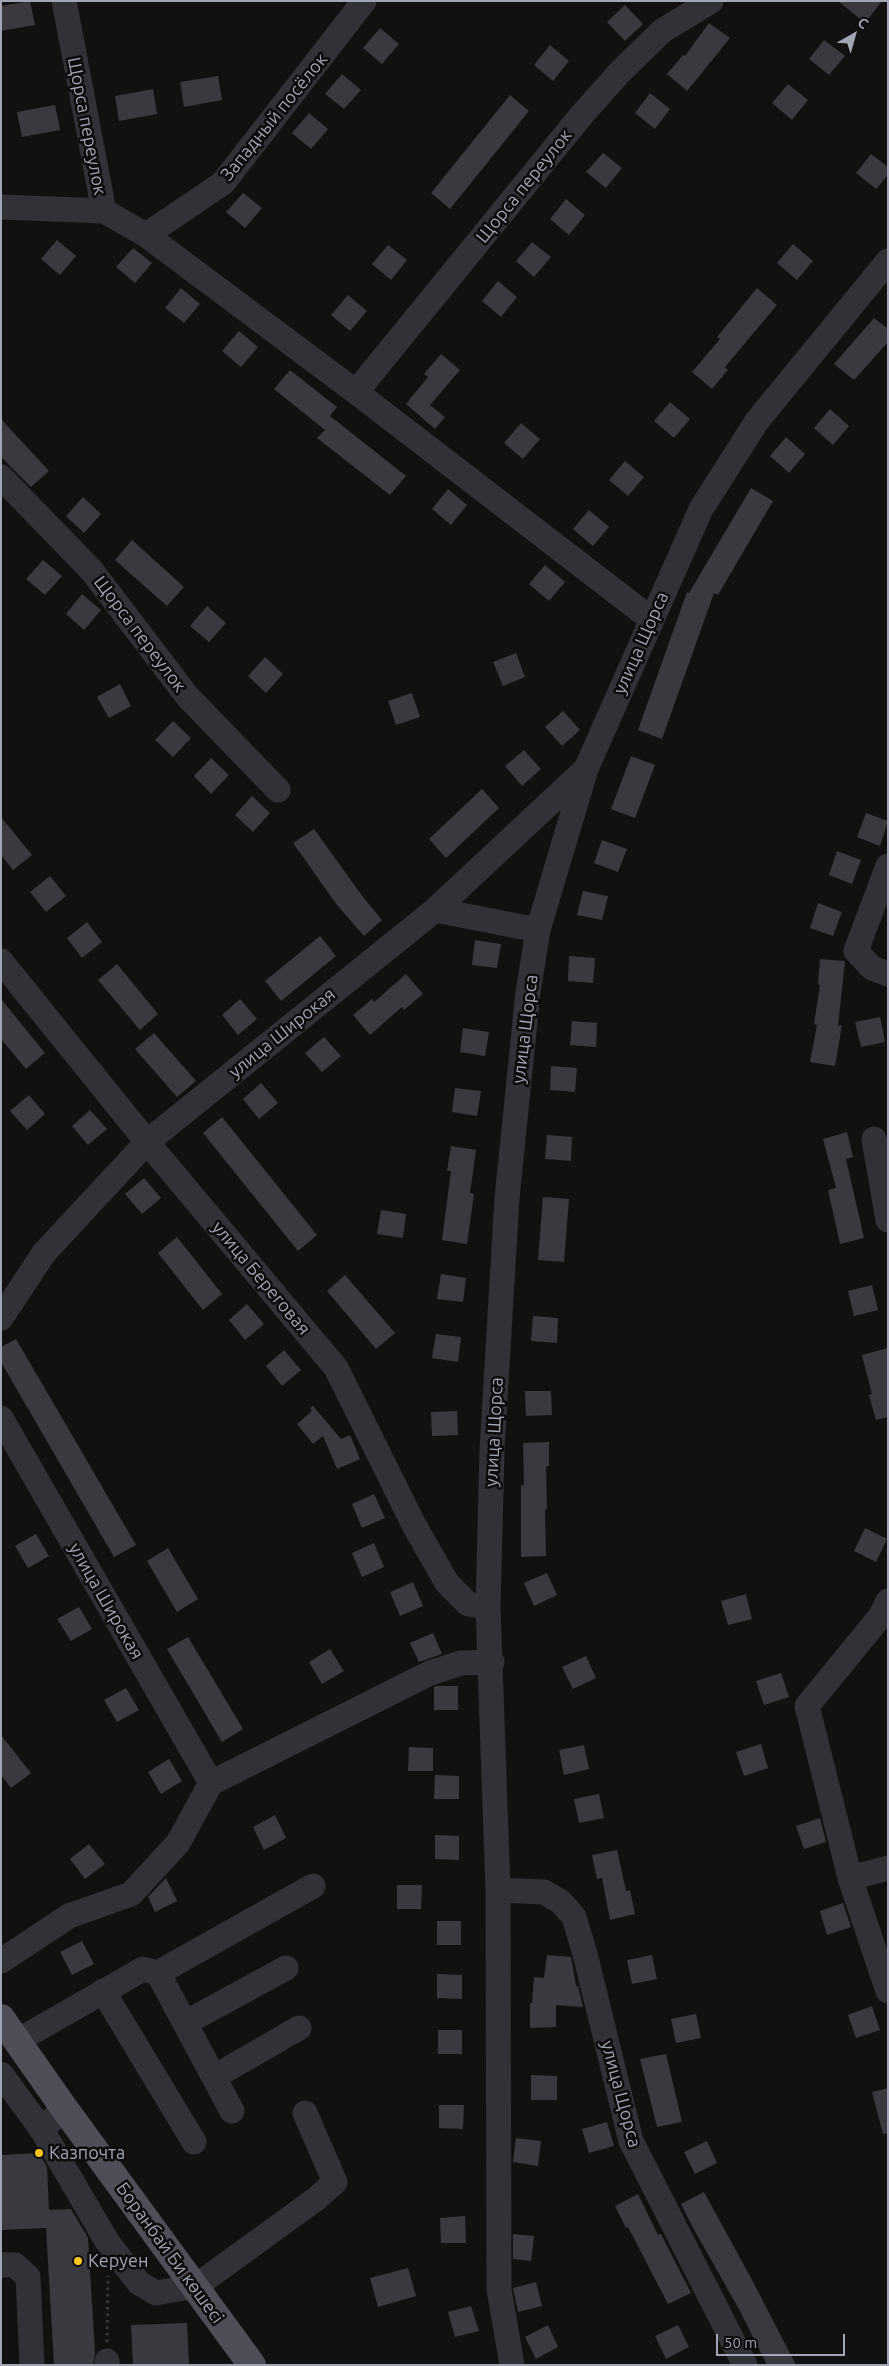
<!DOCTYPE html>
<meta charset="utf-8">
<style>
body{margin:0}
#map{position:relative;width:889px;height:2366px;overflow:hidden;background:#111112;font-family:Ubuntu,sans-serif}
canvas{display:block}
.frame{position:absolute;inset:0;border:2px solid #a1a5b4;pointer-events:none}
.north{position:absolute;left:829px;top:10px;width:50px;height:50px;-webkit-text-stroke:4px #0c0c0d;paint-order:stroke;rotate:38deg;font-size:14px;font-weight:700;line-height:20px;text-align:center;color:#a1a5b4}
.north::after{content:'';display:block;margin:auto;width:18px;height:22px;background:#a1a5b4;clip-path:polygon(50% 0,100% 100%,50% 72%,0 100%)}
.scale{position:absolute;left:716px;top:2334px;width:129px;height:22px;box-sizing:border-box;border:2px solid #a1a5b4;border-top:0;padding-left:6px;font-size:15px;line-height:18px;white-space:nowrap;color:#a1a5b4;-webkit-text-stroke:4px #0c0c0d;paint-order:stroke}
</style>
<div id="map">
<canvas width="889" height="2366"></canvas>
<div class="frame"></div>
<div class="north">С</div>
<div class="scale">50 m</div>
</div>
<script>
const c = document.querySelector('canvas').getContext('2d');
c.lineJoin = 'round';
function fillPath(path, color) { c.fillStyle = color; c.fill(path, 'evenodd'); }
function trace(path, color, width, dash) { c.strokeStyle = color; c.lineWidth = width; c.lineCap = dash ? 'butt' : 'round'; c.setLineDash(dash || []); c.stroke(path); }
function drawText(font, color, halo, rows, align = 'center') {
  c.font = font + ' Ubuntu,sans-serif'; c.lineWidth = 5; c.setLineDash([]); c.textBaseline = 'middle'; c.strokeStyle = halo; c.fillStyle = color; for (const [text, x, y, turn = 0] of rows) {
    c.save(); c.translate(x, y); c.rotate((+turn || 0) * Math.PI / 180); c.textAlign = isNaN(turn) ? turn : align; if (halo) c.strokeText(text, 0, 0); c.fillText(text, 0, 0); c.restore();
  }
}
const building = new Path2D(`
 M30,1L35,25L1,31V6Z
 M838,1H882L865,23Z
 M625,5L643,24L625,41L607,22Z
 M709,23L730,38L687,91L667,74L683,55L685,56Z
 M380,28L399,44L382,64L363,48Z
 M824,40L845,56L829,75L809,59Z
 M550,45L569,61L553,81L534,65Z
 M342,74L361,90L344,109L325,94Z
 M218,76L222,100L184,107L180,82Z
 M788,84L808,100L792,120L772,103Z
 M153,89L157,114L119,121L115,96Z
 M650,93L670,109L655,129L635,113Z
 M510,95L529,111L450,209L431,193Z
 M55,105L60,130L22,137L17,112Z
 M309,113L328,129L311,149L292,133Z
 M603,153L622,168L606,188L586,172Z
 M871,154L888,167V175L876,189L856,173Z
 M243,193L262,208L245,228L226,212Z
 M566,199L585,215L569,235L550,219Z
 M57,240L76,256L60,275L41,259Z
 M532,242L551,257L534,277L516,261Z
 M793,244L813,261L797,280L777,263Z
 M388,245L407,260L391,280L372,264Z
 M133,248L152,263L135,283L116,267Z
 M498,281L517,297L501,317L482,301Z
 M181,288L200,304L184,323L165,308Z
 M757,288L777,305L725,367L728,370L712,389L692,372L720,339L717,337Z
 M348,295L367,311L350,331L331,315Z
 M874,318L888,329V342L854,380L834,364Z
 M239,331L258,347L241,367L222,351Z
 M441,354L460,370L430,405L445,417L435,429L406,404L428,377L424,374Z
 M290,370L337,407L330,416L406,476L390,495L317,438L325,430L274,389Z
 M670,402L690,419L674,438L654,421Z
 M830,409L849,426L833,445L814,428Z
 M1,419L49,471L31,487L1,457Z
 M521,423L540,439L523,459L504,443Z
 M786,437L805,454L789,473L770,456Z
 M625,461L644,477L628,496L609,480Z
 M751,488L773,501L718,595L714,593L662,739L638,730L687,592L689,593Z
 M448,489L467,505L451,525L432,509Z
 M83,497L101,514L84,533L66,516Z
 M589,510L609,527L593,546L573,529Z
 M132,540L184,587L167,606L115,560Z
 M43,560L62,576L45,595L26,579Z
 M545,565L565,582L549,601L529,584Z
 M82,594L101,610L84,630L66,614Z
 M207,606L226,623L209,642L190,626Z
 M516,653L525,677L503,686L493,662Z
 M265,657L283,674L266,693L248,676Z
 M120,684L131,706L109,718L97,697Z
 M412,693L420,717L396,725L388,701Z
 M563,711L580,730L562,746L545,727Z
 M173,721L191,738L173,757L155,740Z
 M524,750L541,769L522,786L505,766Z
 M631,756L655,765L635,818L611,809Z
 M211,758L229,775L211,794L194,776Z
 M482,789L499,808L446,858L429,839Z
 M252,796L270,813L253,832L235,815Z
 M866,813L888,821L880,846L857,837Z
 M1,817L32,855L13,870L1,855Z
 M314,829L363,897L382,920L364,936L337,905L293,843Z
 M602,840L627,849L618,872L594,863Z
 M837,851L861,860L852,884L829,875Z
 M50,876L66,896L46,912L30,892Z
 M583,891L608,896L602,920L577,915Z
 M818,903L842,912L833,936L810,928Z
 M87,922L102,942L82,958L67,938Z
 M320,936L336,956L281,1001L265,981Z
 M475,940L501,944L497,968L472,965Z
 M569,956L595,958L593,983L568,981Z
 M820,959L845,961L838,1026L842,1025L835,1066L810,1062L817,1025L814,1024L820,985L818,984Z
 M117,964L158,1014L140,1030L98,980Z
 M406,974L423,994L404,1010L402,1007L370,1035L353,1015L372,999L374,1002Z
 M1,999L45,1053L26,1069L1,1039Z
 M240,999L257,1019L238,1035L222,1015Z
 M880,1017L885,1042L861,1047L855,1022Z
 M572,1021L597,1023L596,1047L570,1045Z
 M463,1028L489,1032L485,1056L460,1052Z
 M154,1033L196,1081L177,1097L135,1049Z
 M324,1037L341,1056L322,1072L305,1053Z
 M551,1066L577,1068L575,1092L550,1090Z
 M261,1083L278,1103L259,1119L243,1099Z
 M455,1088L481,1091L477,1116L452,1112Z
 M29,1095L45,1114L27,1130L10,1111Z
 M90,1110L107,1129L88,1145L72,1126Z
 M222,1117L317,1235L298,1251L203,1133Z
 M847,1132L853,1157L846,1159L864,1238L840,1244L828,1190L836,1188L823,1139Z
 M547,1135L572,1137L571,1161L545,1159Z
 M451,1146L476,1150L470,1193L474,1194L467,1244L442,1240L451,1171H447Z
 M144,1178L161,1198L142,1214L125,1194Z
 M543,1197L569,1199L564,1262L538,1260Z
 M381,1210L406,1214L403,1238L377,1234Z
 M177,1237L222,1294L203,1310L158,1253Z
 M441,1274L466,1278L463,1302L437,1299Z
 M345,1275L395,1333L376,1349L327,1291Z
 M872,1285L878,1310L854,1316L848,1291Z
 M247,1304L264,1324L245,1340L229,1320Z
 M533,1316L558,1318L557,1343L531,1341Z
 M436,1334L461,1337L458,1362L432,1358Z
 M16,1339L136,1545L114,1557L1,1362V1347Z
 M888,1348V1417L876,1420L869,1395L872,1394L862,1355Z
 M284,1350L301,1370L282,1386L266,1366Z
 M525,1391H551L552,1415L526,1416Z
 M313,1406L341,1439L350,1435L360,1459L337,1469L323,1436L313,1444L297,1424L312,1411L310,1408Z
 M457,1411L458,1435L432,1436L431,1412Z
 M549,1442V1466L546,1467L547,1509H545L546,1556L521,1557V1485H524L523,1443Z
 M374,1494L385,1518L362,1528L352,1504Z
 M865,1528L887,1539L876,1562L854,1551Z
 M36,1534L49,1556L28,1568L15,1546Z
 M374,1543L384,1567L362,1577L352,1553Z
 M168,1548L198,1599L177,1612L147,1561Z
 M547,1573L557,1595L534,1606L524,1583Z
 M413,1582L423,1606L400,1616L390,1592Z
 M746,1594L752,1619L728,1625L721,1601Z
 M79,1607L92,1629L71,1641L57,1619Z
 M433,1633L442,1654L419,1662L410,1643Z
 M188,1637L243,1729L222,1742L167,1649Z
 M330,1649L344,1671L322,1684L309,1662Z
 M586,1656L596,1678L573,1689L562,1667Z
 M781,1673L789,1697L764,1705L756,1681Z
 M436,1686H458V1710H434V1687Z
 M126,1688L139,1710L117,1722L104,1700Z
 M1,1735L31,1773L11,1788L1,1775Z
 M761,1744L768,1768L744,1776L736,1752Z
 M584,1745L589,1769L564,1775L559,1750Z
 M409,1747L433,1748V1771H408Z
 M169,1759L182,1781L161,1794L148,1772Z
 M435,1775L459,1776V1799H434Z
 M599,1794L604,1818L579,1823L574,1799Z
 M275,1815L286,1838L264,1850L253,1827Z
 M820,1818L826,1842L804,1849L796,1826Z
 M435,1835L459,1836V1860L435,1859Z
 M89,1844L105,1864L85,1879L70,1859Z
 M617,1850L626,1891L630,1890L635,1914L610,1920L602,1878L597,1879L592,1855Z
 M166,1878L177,1901L155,1912L148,1897Z
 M397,1885H422L421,1909H397Z
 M843,1903L851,1927L827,1935L820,1911Z
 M437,1921H461V1945H437Z
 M82,1941L94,1964L72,1975L60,1952Z
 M547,1955L571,1957L576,1986H578L583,2007L556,2005V2027L530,2028V2003H532L534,1977L544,1978Z
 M652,1955L657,1979L632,1984L627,1960Z
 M437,1974L462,1975V1999L437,1998Z
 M872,2006L880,2030L856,2038L848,2015Z
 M696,2014L701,2038L676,2043L671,2019Z
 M438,2030H462V2054H438Z
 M666,2054L682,2122L657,2127L640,2059Z
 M531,2075L557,2076V2100H531Z
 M888,2088V2133L883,2134L872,2092Z
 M439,2105H464L463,2129L439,2128Z
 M607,2122L614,2146L589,2153L582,2129Z
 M516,2138L541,2141L538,2166L513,2162Z
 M707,2141L717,2163L695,2174L684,2152Z
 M39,2153L47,2167L49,2210L71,2209L88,2238L95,2353L93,2365H54L46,2228L1,2230V2155Z
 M704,2192L751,2278L796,2365H767L740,2311L692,2226L681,2204Z
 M638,2194L658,2235L661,2234L691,2293L668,2304L628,2227L626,2228L615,2206Z
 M465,2216L466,2243H441L440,2218Z
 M513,2234L534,2236L531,2261L513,2259Z
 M408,2268L416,2296L378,2307L370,2278Z
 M536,2282L542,2306L518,2312L513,2288Z
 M471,2306L479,2331L455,2337L448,2312Z
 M187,2323L189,2365H133L131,2325Z
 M548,2325L558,2347L536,2359L525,2337Z
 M678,2325L689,2347L666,2359L655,2336Z`);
const path = new Path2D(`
 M107,2342L108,2276`);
const minor = new Path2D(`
 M64,1L104,211L146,235L356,392L651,619
 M1,207L104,211
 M146,235L223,183L364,1
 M356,392L580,117L619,73L662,31L711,1
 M1,477L92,571L187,696L278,790
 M888,866L856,951L872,968L888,974
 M435,910L538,930
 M1,961L147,1142L336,1368L414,1525L447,1583L468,1604L488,1607
 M874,1139L888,1220
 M1,1318L44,1253L147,1142L435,910L585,770
 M1,1418L211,1783
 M888,1601L880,1617L807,1706L850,1878L888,1991
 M850,1878L888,1868
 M498,1890L544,1892L561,1902L574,1917L585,1954L631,2141L745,2365
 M1,1961L69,1916L131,1894L178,1843L211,1783L430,1673L461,1663L492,1662
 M158,1973L232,2111
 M103,1991L194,2142
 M185,2023L286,1968
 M17,2041L143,1969L158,1973L313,1886
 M1,2074L42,2130
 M214,2077L299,2028
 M64,2108L42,2130L108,2243L139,2283L156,2293L196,2286L316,2199L335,2182L305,2113
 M1,2265H15L28,2277L32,2365
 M107,2365V2361
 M512,2365L499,2289L498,1890L488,1607L492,1450L507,1198L528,992L538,930L586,769L701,509L757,421L888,261`);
const major = new Path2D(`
 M1,2018L64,2108L252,2365`);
const markers = [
 [39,2153,5,"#fec71d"],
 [78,2261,5,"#fec71d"]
];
const streetNames = [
 ["Западный посёлок",274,117,-51],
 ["Щорса переулок",87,126,79],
 ["Щорса переулок",524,186,-51],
 ["Щорса переулок",140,634,53],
 ["улица Щорса",641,643,-66],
 ["улица Щорса",525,1029,-83],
 ["улица Широкая",282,1033,-39],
 ["улица Береговая",261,1278,50],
 ["улица Щорса",494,1432,-87],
 ["улица Широкая",106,1601,60],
 ["улица Щорса",621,2094,75],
 ["Боранбай Би көшесі",170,2253,54]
];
const poiNames = [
 ["Казпочта",49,2153],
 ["Керуен",88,2261]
];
fillPath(building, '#3a393f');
trace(path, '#37393e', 3, [2.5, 4]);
trace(minor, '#313237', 25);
trace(major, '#4d4e57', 28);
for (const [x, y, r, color] of markers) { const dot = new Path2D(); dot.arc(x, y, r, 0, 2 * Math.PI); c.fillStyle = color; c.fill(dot); trace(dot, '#0c0c0d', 2); }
drawText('18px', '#a1a5b4', '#0c0c0d', streetNames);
drawText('18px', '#a1a5b4', '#0c0c0d', poiNames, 'left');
</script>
